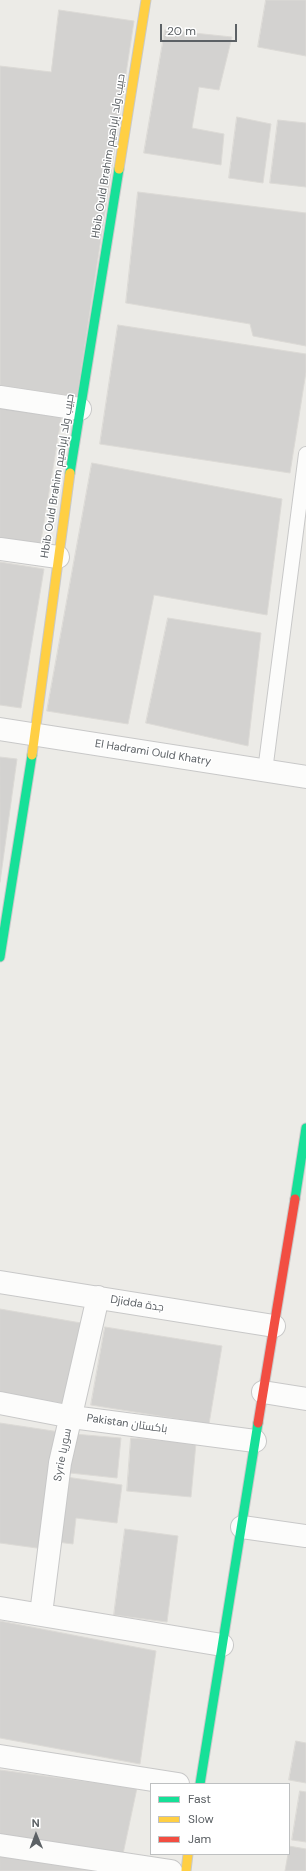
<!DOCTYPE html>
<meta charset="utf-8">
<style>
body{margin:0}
#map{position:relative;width:306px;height:1871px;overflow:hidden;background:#ecebe7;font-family:"DM Sans",sans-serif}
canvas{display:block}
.legend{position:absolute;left:150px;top:1783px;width:140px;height:72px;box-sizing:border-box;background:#fff;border:1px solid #bec0c1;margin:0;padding:5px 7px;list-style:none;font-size:12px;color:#5c6165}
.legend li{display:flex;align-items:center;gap:8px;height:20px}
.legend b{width:20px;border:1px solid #bec0c1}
.north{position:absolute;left:16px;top:1815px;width:40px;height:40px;-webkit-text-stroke:3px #fff;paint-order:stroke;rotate:359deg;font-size:11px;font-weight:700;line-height:16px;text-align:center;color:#5c6165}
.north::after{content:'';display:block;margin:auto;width:14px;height:18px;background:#5c6165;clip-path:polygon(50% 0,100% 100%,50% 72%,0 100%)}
.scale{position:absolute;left:160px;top:24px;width:77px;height:18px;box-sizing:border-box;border:2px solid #5c6165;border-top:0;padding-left:5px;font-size:12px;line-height:14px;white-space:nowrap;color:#5c6165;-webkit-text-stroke:3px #fff;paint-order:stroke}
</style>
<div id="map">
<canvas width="306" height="1871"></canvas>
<ul class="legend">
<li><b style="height:5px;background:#16e098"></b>Fast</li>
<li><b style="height:5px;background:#ffcf43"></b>Slow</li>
<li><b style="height:5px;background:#f24e42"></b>Jam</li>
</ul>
<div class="north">N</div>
<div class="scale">20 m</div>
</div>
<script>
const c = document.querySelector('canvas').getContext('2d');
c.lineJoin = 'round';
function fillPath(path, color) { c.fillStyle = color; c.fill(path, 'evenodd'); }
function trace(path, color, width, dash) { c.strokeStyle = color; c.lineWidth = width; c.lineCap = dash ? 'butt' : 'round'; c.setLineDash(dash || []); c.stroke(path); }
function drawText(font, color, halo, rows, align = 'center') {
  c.font = font + ' "DM Sans",Cairo,sans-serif'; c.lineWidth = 3; c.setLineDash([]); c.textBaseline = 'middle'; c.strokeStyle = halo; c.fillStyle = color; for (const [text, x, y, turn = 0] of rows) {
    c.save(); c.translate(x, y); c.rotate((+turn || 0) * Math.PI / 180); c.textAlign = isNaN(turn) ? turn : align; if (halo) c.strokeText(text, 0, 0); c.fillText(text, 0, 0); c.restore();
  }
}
const building = new Path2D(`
 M266,0H306V56L258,47Z
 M59,10L134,21L77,397L0,386V66L51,72Z
 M165,30L232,37L219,90L199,87L192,128L224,134L221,165L144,153Z
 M237,117L271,124L263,183L229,178Z
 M278,120L306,123V187L270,183Z
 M138,192L306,213V346L253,336L250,324L126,303Z
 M118,325L306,354V372L290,473L100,444Z
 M0,405L62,414L39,553L0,546Z
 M92,463L282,499L267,615L154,595L128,724L47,711Z
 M0,562L44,569L21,708L0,705Z
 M168,618L261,633L248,746L146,723Z
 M0,757L17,759L0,882Z
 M0,1309L87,1324L73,1405L0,1393Z
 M105,1327L222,1346L209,1424L91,1405Z
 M0,1423L60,1432L44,1549L0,1543Z
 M74,1434L121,1438L117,1478L70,1473Z
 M131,1438L196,1443L191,1497L127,1491Z
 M66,1477L122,1485L117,1523L76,1518L73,1544L57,1542Z
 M125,1529L178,1536L167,1622L114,1615Z
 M0,1621L156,1651L140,1764L0,1738Z
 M296,1741L306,1743V1783L289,1780Z
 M0,1770L137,1788L123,1854L0,1835Z
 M300,1791L306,1792V1842L292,1840Z
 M289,1846L306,1849V1871H285L288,1854H289Z
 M0,1853L116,1871H0Z`);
const lane = new Path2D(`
 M265,771L306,454`);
const street = new Path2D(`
 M0,397L80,409
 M0,549L58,557
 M0,729L306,777
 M0,1282L274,1326
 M263,1392L306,1399
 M0,1403L72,1417L255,1441
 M242,1527L306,1536
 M0,1608L222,1645
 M41,1614L60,1463L98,1297
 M0,1756L178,1784
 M0,1845L171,1871`);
const fast = new Path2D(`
 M70,473L119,169
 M0,957L32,755
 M295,1199L306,1128
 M200,1784L258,1423`);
const slow = new Path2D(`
 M119,169L146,0
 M32,755L70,473
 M186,1871L188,1854`);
const jam = new Path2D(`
 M258,1423L295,1199`);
const streetNames = [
 ["Hbib Ould Brahim حبيب ولد إبراهيم",109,156,-81],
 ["Hbib Ould Brahim حبيب ولد إبراهيم",58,476,-81],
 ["El Hadrami Ould Khatry",153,753,9],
 ["Djidda جدة",137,1304,9],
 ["Pakistan باكستان",127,1424,8],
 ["Syrie سوريا",63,1455,-79]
];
fillPath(building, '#d3d2d0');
trace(building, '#dcdad6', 1);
trace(lane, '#c8c8c8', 16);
trace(street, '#c8c8c8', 24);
trace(fast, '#c9c9c9', 11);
trace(slow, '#c9c9c9', 11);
trace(jam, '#c9c9c9', 11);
trace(lane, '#fcfcfb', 14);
trace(street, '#fcfcfb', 22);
trace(fast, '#16e098', 9);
trace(slow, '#ffcf43', 9);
trace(jam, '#f24e42', 9);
drawText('11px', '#5c6165', '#fff', streetNames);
</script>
